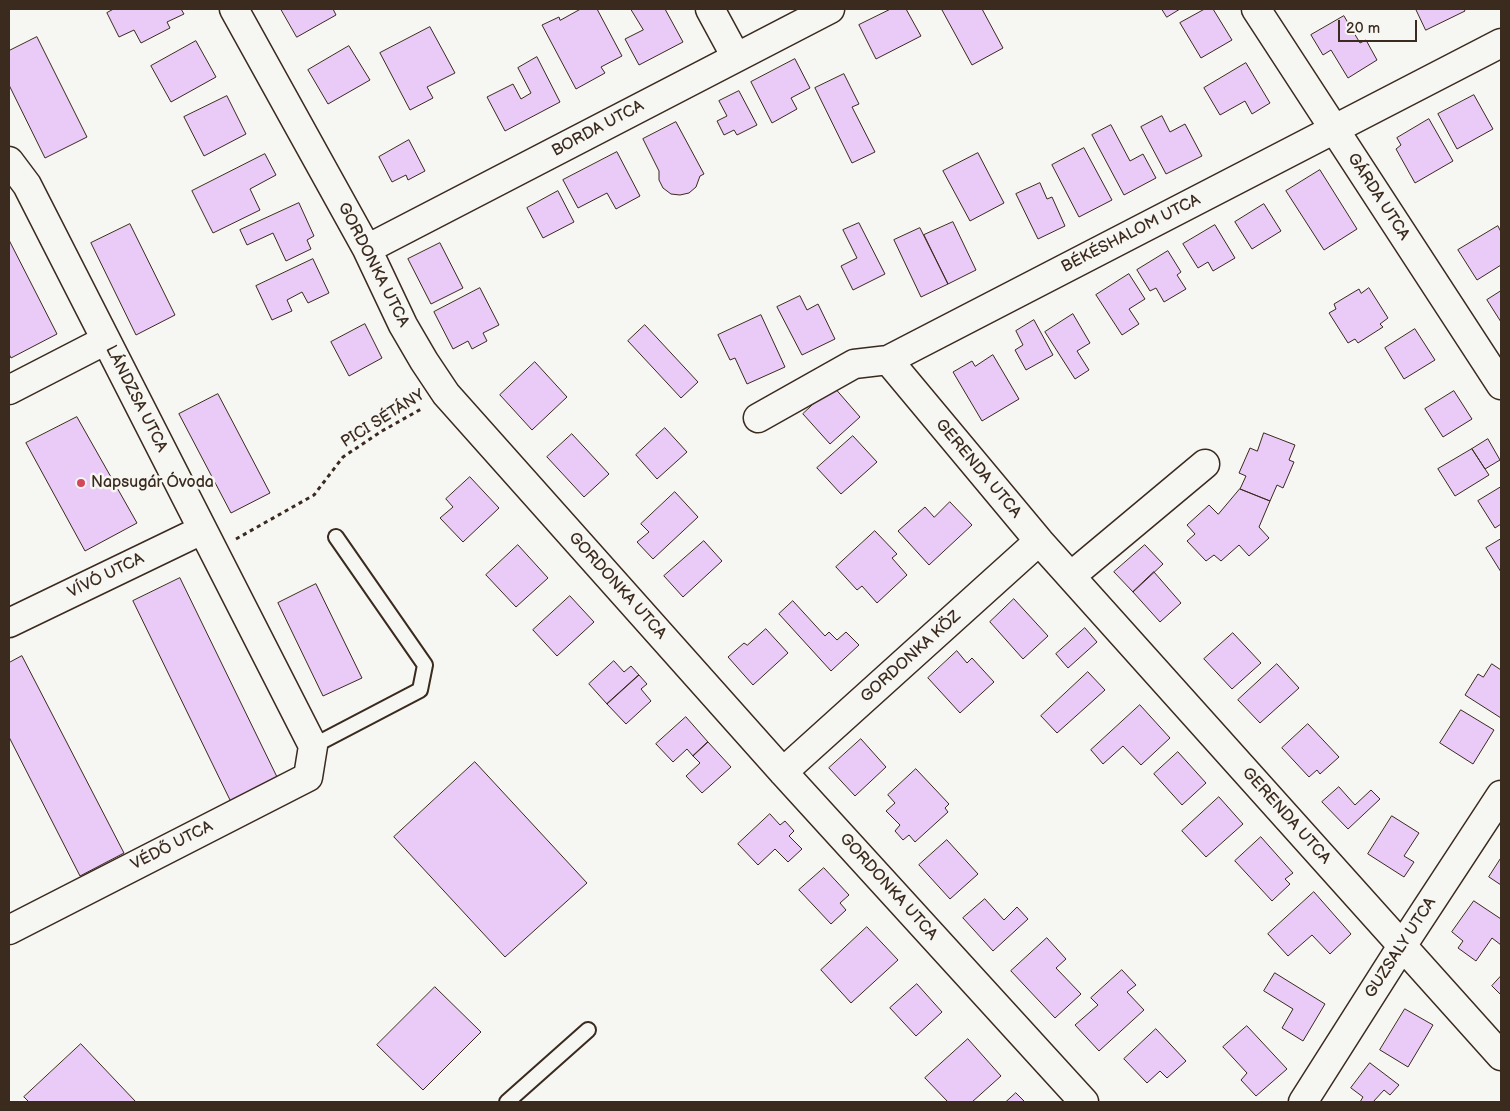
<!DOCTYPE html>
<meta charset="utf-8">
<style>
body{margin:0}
#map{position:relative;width:1510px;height:1111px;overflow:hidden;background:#f6f6f2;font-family:"Balsamiq Sans",sans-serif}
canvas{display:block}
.frame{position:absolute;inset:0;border:10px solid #3b2a1e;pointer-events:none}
.scale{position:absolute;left:1338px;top:20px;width:79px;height:22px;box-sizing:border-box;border:2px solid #3b2a1e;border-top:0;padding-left:6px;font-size:15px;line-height:18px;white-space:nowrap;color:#3b2a1e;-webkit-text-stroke:4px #f6f6f2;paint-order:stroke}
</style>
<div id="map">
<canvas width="1510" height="1111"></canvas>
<div class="frame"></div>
<div class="scale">20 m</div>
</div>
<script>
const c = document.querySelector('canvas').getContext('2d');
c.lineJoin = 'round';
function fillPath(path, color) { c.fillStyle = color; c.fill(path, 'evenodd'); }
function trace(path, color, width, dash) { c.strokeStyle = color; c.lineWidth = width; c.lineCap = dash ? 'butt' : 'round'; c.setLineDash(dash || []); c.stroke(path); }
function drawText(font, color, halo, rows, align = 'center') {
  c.font = font + ' "Balsamiq Sans",sans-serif'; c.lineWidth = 5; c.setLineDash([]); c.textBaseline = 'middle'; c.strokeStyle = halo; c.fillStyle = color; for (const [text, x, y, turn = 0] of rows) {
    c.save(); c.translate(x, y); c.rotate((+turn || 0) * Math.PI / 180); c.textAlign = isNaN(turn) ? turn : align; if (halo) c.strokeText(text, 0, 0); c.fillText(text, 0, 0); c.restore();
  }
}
const building = new Path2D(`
 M114,9H181L184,14L167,22L170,28L141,43L134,30L119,37L107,13Z
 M281,9H333L336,15L297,37Z
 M581,9H597L622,56L601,67L605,73L576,89L542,25L559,17L560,20Z
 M631,9H665L683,42L639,65L625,39L643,30Z
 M891,9H906L921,36L876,59L859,25Z
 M944,9H982L1003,48L972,65L942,10Z
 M1162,9H1180L1167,17Z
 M1205,9H1213L1232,40L1201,58L1180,23Z
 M1416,9H1464L1465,11L1426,30Z
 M1344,16L1360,43L1366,40L1377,60L1348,78L1331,50L1323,55L1311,35Z
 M430,27L455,73L427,87L433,98L410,110L380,53Z
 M37,37L87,137L45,158L9,85V51Z
 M196,41L216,77L171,102L151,66Z
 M349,46L370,80L328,104L308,70Z
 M537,57L560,102L505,131L487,97L513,84L521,99L531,93L518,68Z
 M795,59L810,88L791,98L797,109L772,123L751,82Z
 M1246,63L1270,103L1252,114L1245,101L1220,115L1204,88Z
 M844,74L859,104L852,107L875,152L852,163L815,88Z
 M739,91L757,125L737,135L734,130L724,135L717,121L727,116L719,101Z
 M1474,95L1493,129L1457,149L1438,114Z
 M227,96L246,134L204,156L184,117Z
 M1162,116L1170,132L1185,124L1202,156L1166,174L1141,127Z
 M1429,119L1453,161L1415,183L1396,149L1401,145L1397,138Z
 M676,122L704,174L700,176L696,187L689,193L680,195L671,194L663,188L659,180V171L643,139Z
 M1111,125L1130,161L1143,154L1156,178L1124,195L1092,135Z
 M409,140L425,171L408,180L406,175L392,182L379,157Z
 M1084,148L1112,200L1079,217L1052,165Z
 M617,152L640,196L616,209L607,193L578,208L563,180Z
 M978,153L1004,203L970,221L943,171Z
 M265,154L276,175L250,189L260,210L213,233L192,191Z
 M1320,170L1357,229L1324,250L1286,191Z
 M1040,183L1047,199L1052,197L1065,226L1038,239L1016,194Z
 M558,191L574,222L543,238L527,208Z
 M299,203L314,236L307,240L311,249L286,261L273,233L247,245L240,230Z
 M1264,204L1281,231L1252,249L1235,222Z
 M953,222L976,270L948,284L924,235Z
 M859,223L885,274L853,290L841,266L857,258L843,230Z
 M130,224L175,315L136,335L91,243Z
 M1215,225L1235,258L1213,271L1208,262L1198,268L1183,244Z
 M1498,226L1501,232V265L1477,280L1458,250Z
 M920,228L948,284L921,297L894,240Z
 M9,240L57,334L11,358L9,354Z
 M440,243L463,288L431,304L408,259Z
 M1168,251L1181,272L1177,275L1186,289L1164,302L1156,288L1150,291L1137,270Z
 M313,259L329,293L308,303L302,292L287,300L292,311L272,320L256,286Z
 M1129,274L1145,299L1129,309L1139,324L1122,335L1096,295Z
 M480,288L499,325L483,333L487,341L472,349L468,341L453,349L434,312Z
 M1369,288L1388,318L1380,324L1383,327L1358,343L1355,339L1348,343L1329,313L1336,309L1334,304L1359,289L1361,293Z
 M1501,291V322L1487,300Z
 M800,296L807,310L818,304L835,339L802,355L777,307Z
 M1073,314L1090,343L1077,351L1089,370L1075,379L1045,332Z
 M761,315L785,367L747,384L735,358L730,360L718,335Z
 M1034,320L1053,355L1026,370L1015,350L1023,345L1016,331Z
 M365,324L382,358L349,376L331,342Z
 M645,325L698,382L681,398L628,341Z
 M1415,329L1435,360L1404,379L1385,348Z
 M993,355L1019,399L982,421L953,372L972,361L975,366Z
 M535,362L567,397L532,430L500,395Z
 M833,386L860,417L830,444L803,414Z
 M1454,391L1472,419L1443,437L1425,409Z
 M218,394L270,493L231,513L179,414Z
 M77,417L137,523L85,551L26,443Z
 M665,428L687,452L657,479L636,455Z
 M1264,433L1295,445L1289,460L1294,462L1283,488L1277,485L1270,501L1240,489L1246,476L1239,473L1250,448L1257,451Z
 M572,434L609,474L584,497L547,457Z
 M853,436L877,462L841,494L817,468Z
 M1488,439L1500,460L1485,469L1472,449Z
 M1472,449L1489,475L1455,496L1438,469Z
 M470,477L499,508L463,542L440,518L453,507L446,499Z
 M1501,487V524L1495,528L1478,501Z
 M1240,489L1270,501L1259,527L1269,538L1249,556L1239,545L1221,561L1214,555L1206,561L1187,541L1195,534L1187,525L1209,505L1218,514Z
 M675,492L698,517L653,559L637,542L649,532L641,524Z
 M950,502L972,525L929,565L898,531L925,507L934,517Z
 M875,531L897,554L892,558L907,575L877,603L862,586L857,590L836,567Z
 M1501,539V572L1486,548Z
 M704,541L722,561L683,597L664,576Z
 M518,545L548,578L516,607L486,575Z
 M1145,545L1163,564L1133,592L1114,572Z
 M1154,572L1181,603L1160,622L1133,592Z
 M180,578L278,779L231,802L133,601Z
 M316,584L362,678L323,696L278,603Z
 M570,596L594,622L557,656L533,630Z
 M1014,599L1048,636L1023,659L990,622Z
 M793,601L825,636L829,632L837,640L846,632L859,645L831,671L779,614Z
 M1085,628L1097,642L1068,668L1056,654Z
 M766,629L788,653L753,685L728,657L744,643L747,645Z
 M1233,633L1261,663L1232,689L1204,659Z
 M957,651L967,663L972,658L994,682L960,713L928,678Z
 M22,656L124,853L80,876L9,737V663Z
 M614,661L624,672L631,666L639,675L607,704L589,684Z
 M1277,664L1299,688L1260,723L1238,700Z
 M1492,664L1501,670V718L1465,695L1478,674L1483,677Z
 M1088,672L1105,690L1057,733L1041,716Z
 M639,675L647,684L641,689L651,701L626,724L607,704Z
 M1140,705L1170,738L1141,765L1123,746L1103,764L1091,750Z
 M1461,710L1494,730L1473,764L1440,743Z
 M686,717L708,742L693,756L687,749L673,762L656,744Z
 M1308,724L1339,757L1320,774L1317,770L1309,777L1282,748Z
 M861,739L886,767L855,796L829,768Z
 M708,742L731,767L702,793L686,776L700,763L693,756Z
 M1178,752L1206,783L1182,805L1154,774Z
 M475,762L587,883L505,957L394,837Z
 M916,769L949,804L945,808L948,812L915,842L909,835L903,840L895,831L900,825L886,811L895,803L888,795Z
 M1339,787L1355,805L1371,790L1380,799L1348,829L1322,802Z
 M1219,797L1243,824L1206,857L1182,831Z
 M770,814L780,825L785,821L794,831L789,836L802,849L788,862L775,849L758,865L738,844Z
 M1392,816L1419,833L1404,856L1414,862L1404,877L1368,854Z
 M1261,837L1293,873L1285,879L1290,884L1272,901L1235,861Z
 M947,840L978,874L950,899L919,865Z
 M1501,858V885L1489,877Z
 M824,868L849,895L840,903L846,910L831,924L799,890Z
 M1314,892L1351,934L1330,954L1312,935L1288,956L1268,934Z
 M985,899L1004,920L1017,907L1028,919L993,951L963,918Z
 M1474,901L1501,919V945L1492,938L1476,961L1458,948L1463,941L1452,932Z
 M867,927L898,960L851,1003L821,970Z
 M1047,938L1066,959L1056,968L1081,994L1055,1018L1011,971Z
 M1122,970L1136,985L1127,992L1144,1010L1099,1051L1075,1025L1098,1005L1091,998Z
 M1275,973L1325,1004L1303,1041L1282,1028L1293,1009L1264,991Z
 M1501,976V995L1492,986Z
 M917,984L942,1012L916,1036L890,1008Z
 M435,987L481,1032L423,1090L377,1045Z
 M1405,1009L1433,1025L1408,1067L1380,1050Z
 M1247,1026L1287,1069L1256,1096L1241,1080L1247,1073L1223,1047Z
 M1156,1029L1186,1061L1167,1078L1160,1071L1147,1083L1124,1059Z
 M968,1039L1001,1076L972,1102H948L925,1078Z
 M81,1044L136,1102H29L24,1097Z
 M1370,1063L1399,1085L1390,1095L1384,1090L1373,1102H1360L1363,1097L1351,1088Z
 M1016,1093L1025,1102H1006Z`);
const path = new Path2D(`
 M236,539L314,495L343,457L382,431L423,408`);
const service = new Path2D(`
 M313,746L420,690L425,665L336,537
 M507,1102L588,1030`);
const minor = new Path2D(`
 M234,9L367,249L403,325L424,361L446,394L783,772L1084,1102
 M710,9L736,57
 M1256,9L1501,385
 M9,161L27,185L313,746L308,777L9,930
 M367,249L830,9
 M888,360L1039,541L1501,1056
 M9,390L106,340
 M758,418L854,364L888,360L1501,43
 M1071,576L1205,464
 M9,623L202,530
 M783,772L1039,541
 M1303,1102L1402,946L1501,795`);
const markers = [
 [81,483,5,"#d1495b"]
];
const streetNames = [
 ["BORDA UTCA",598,129,-28],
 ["GÁRDA UTCA",1378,197,57],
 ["BÉKÉSHALOM UTCA",1131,234,-27],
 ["GORDONKA UTCA",373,265,63],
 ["LÁNDZSA UTCA",136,399,63],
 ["PICI SÉTÁNY",383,419,-32],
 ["GERENDA UTCA",978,469,50],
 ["VÍVÓ UTCA",106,576,-26],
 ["GORDONKA UTCA",617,586,48],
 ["GORDONKA KÖZ",911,657,-42],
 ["GERENDA UTCA",1286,816,48],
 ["VÉDŐ UTCA",172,846,-27],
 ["GORDONKA UTCA",888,887,48],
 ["GUZSALY UTCA",1401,948,-57]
];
const poiNames = [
 ["Napsugár Óvoda",91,483]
];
fillPath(building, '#eacaf7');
trace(building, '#3b2a1e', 1);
trace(service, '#3b2a1e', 18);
trace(minor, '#3b2a1e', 31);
trace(path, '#3b2a1e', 3, [4, 4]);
trace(service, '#f6f6f2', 14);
trace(minor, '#f6f6f2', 28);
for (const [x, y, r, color] of markers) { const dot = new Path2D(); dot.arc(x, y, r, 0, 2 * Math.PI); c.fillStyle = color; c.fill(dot); trace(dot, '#f6f6f2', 2); }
drawText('16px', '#3b2a1e', '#f6f6f2', streetNames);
drawText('16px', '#3b2a1e', '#f6f6f2', poiNames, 'left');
</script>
